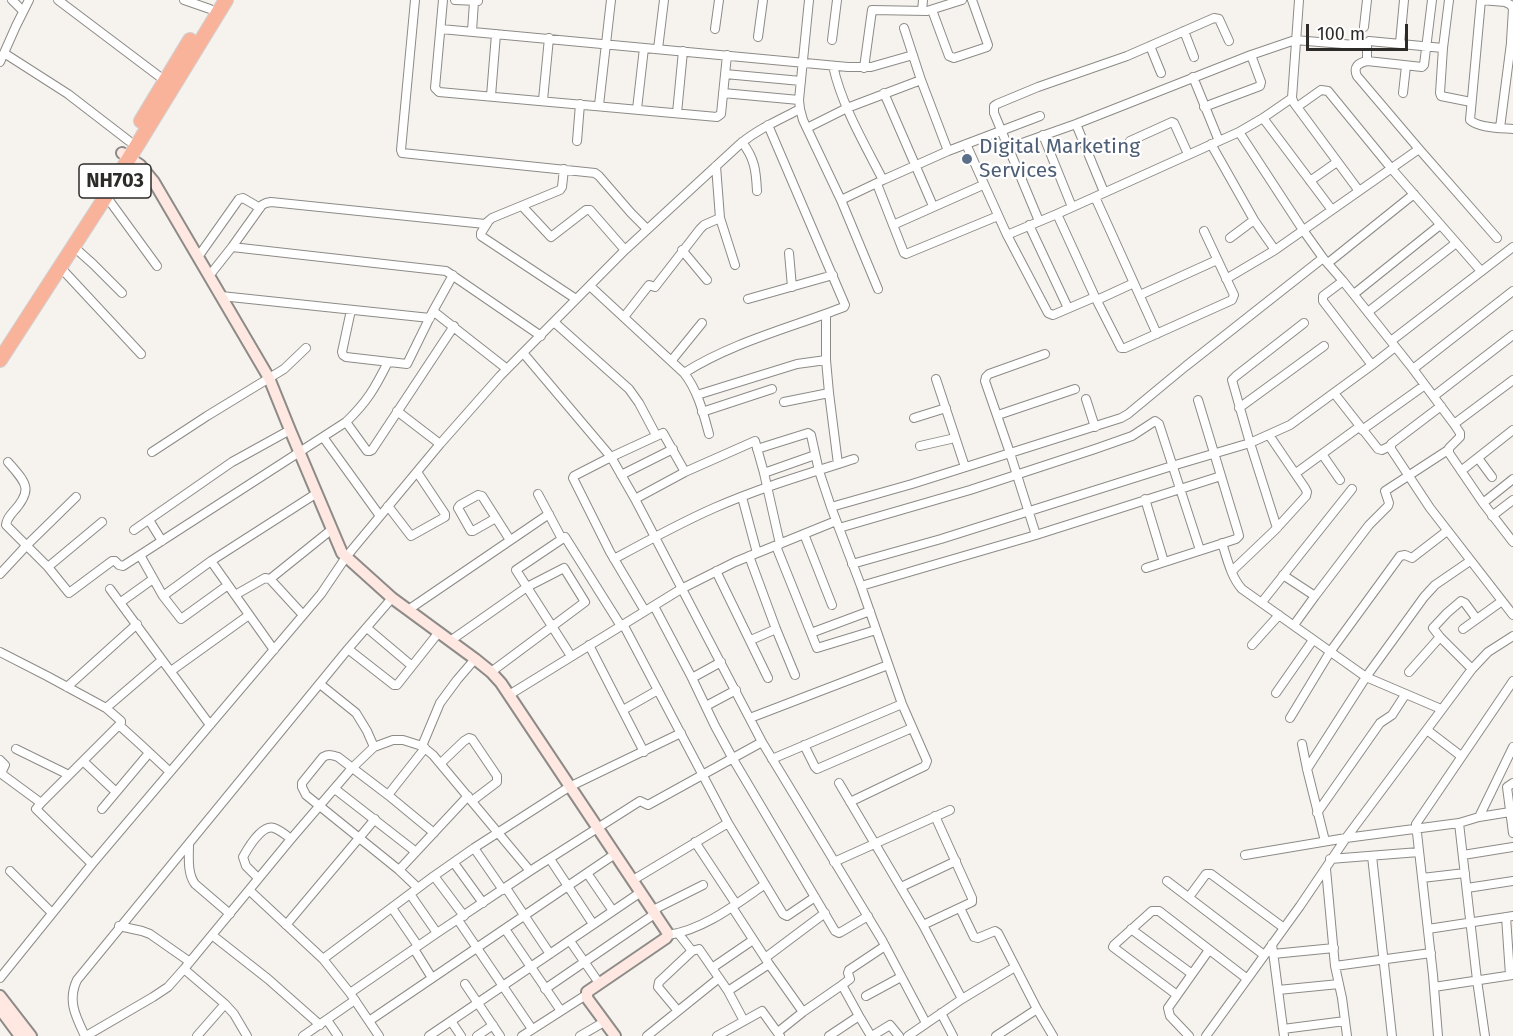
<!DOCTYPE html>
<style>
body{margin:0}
#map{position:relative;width:1513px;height:1036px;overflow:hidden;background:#f6f3ef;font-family:"Fira Sans",sans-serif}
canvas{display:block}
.scale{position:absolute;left:1306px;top:24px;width:102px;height:27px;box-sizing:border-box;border:3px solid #2c2b2a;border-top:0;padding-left:8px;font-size:18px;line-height:21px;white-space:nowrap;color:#2c2b2a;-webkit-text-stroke:4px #fff;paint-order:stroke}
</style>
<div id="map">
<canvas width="1513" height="1036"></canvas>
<div class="scale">100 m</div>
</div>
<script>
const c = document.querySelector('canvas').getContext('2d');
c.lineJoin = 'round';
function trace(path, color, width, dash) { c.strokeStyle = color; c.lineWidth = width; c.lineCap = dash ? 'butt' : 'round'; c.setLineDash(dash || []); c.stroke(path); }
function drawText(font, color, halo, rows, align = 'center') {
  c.font = font + ' "Fira Sans",sans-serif'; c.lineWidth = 4.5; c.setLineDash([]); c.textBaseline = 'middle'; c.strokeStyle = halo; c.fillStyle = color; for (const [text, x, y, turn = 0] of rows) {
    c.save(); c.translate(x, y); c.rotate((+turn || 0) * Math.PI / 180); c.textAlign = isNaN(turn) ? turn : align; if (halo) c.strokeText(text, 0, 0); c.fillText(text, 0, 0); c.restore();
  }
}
const street = new Path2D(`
 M12,0L23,11
 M58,0L164,80
 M184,0L210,9
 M415,0L401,150L402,153L595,173L599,176L631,213L647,229
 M443,0L435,88L439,92L717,117L721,114L727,55
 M455,0L478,1
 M1299,0L1292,98L1294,103L1359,191
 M1432,0L1424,65L1422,67L1367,61C1358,63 1353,67 1357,76L1419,149L1497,238
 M1481,0L1470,120C1478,128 1502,128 1513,129
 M1481,0L1505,2L1511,5L1513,9L1511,41L1513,45
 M932,10L949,56L954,58L987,47L988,45L972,0
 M922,11L923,0
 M1364,27L1367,0
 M904,28L921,80L948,151
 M441,29L848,67H871L913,55
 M715,29L719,0
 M472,31L474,2
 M1184,31L1194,57
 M758,37L763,0
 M832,40L837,0
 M1400,43L1404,0
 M1150,46L1161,73
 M1443,48L1440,93L1441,96L1471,102
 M658,49L664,0
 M4,53L68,94L129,141
 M1367,61V43L1369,41L1443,48L1449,0
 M0,62L16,26L29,0
 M833,66C842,106 864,143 883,180
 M864,68L872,10L927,11L962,0
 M725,74L801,81
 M1193,77L1219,141
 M723,93L799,100
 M884,93L933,206
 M1403,93L1406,66
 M491,96L496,34
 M543,100L549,38
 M599,105L611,0
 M1204,107L1260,86L1261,82L1251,55
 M1297,107L1321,90L1328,91L1391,168L1481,271
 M637,109L644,48
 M800,109L803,120L841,200L878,289
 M677,113L683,51
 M1263,118L1332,210
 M1076,124L1104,192
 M807,128L847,108L921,80
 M1500,128L1511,43
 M1239,132L1303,230L1323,258L1343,281L1413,369L1454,424L1460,433V437L1449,448V453L1483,503L1513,542
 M1043,135L1072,207
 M577,141L580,104
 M1130,141L1172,122L1174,123L1188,154
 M742,142C755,159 756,171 757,191
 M966,144L1007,235L1048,313L1053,315L1095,297
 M1211,144L1254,220L1275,250
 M1008,148L1076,124L1251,55L1295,40L1367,46
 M716,166L720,218L735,265
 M1310,181L1337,162
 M877,184L904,253L906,254L998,216
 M106,196L157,266
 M1095,197L1157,334
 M841,200L883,180L948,151L1040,116
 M522,206L551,237L586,210H590L625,250
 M1039,221L994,113V106L997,104L1038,87L1127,56L1214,18L1219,19L1229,41
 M488,222L481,233V236L576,299
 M893,225L983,185
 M1029,225L1068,308
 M1204,231L1234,295L1232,300L1125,348H1121L1095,297L1057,214L1239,132L1263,118L1292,98
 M1007,235L1057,214
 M1230,238L1254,220
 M74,247L93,264L122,293
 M232,247L446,271L541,336
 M682,250L707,280
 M789,253L792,287
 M198,257L239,199L243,198L260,208
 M1328,263L1414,194
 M60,267L141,354
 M209,276L232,247L262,205L266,203L271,202L485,224L492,218L560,190L562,187L564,169
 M1226,279L1275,250L1419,149
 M1343,281L1323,296V301L1372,365
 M590,286L684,373C698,391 703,412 709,434
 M1354,294L1440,225
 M1140,295L1217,260
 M221,296L430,318
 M748,299L833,275
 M1097,300L1134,283
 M351,310L342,352L343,355L346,357L407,364L433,311L453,275
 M433,311L507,369
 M1368,312L1456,243
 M826,314V360L829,393L838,464
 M624,317L649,285L655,287L700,229L704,225L720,218
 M554,322L629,389L639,403L656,435
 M1391,341L1513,247
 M524,354L611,457L635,499L762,742L882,940L926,1023
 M672,360L702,323
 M1413,369L1513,291
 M684,373C733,342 790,328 844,307L845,305L768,125
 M936,379L965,467
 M1334,393L1378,449L1382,450L1390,446
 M697,395L797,364L826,360
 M1434,396L1513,335
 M1086,399L1095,427
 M784,402L829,393
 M1441,406L1391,444V449L1430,508L1513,615
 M1239,408L1324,346
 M397,411L440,444
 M702,412L772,389
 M998,415L1075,389
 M914,418L946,408
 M346,422L367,451H370L372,450L454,326
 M1454,424L1513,380
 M1362,430L1425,385
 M323,437L380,516
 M920,446L955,438
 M757,449L808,433L811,435L819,471L831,507L861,586L902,704L927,761L925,766L850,802
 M152,452L207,416L284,369L306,348
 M1322,454L1340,480
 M1478,458L1492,477
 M8,462C26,483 34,489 13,512C9,517 7,518 6,525L48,567L69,593L112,561H115L119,565L123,566L346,422C367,402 375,388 388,362
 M1461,471L1513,430
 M764,473L815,455
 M1296,473L1359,427
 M621,475L673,449
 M538,494L562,539
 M742,497L757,553
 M635,499L685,472L755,441L764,473L780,544
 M1145,499L1164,562
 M1483,503L1513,479
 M388,506L411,536L445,517V514L417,472
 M831,507L912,484L1121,418L1128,414L1186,366L1323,258
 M1492,516L1513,500
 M496,518L473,531H471L458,508L460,505L478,495L482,496L510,540
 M149,520L162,541
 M839,528L970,490L1095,449L1132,436L1155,421L1159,424L1200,550
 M1277,528L1250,443L1232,380L1236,376L1304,323
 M134,530L232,462L290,430
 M804,534L832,605
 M1036,535L1010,453L985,381L986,377L989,374L1045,354
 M1222,543C1227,558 1231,577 1242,589L1366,677L1441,709
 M776,546L817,648L876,630
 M140,555L163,596L211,561L317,493
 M749,556L776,629L795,675
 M614,559C647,541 680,523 714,508C759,488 807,474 854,459
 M211,561L274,650
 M852,564L941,539L1172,466L1250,443L1290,425L1372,365L1395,347
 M48,567L102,522
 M1146,568L1236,539L1239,536L1238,532L1198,400
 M716,571L768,678
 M1232,571L1275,530L1306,496L1307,492L1305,488L1269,435
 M0,574L27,545L76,497
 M1283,575L1315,596
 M861,586L1036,535L1221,476
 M110,589L210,725
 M235,595L265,578L270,579
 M163,596L181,619L228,585
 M121,602L153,579
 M1262,602L1352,489
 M654,606L692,678L715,726L733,759L835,931L839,933L841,932L868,916
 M408,610L549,514
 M645,611L610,552L573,478L574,476L611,457L663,433L685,472
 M303,615L270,579L331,530
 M623,624L728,823L783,914L787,916L815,897
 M1294,625L1315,596L1369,525L1388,506L1389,503L1385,491L1448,450
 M367,628L412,666
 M1463,629L1502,601
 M811,633L870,611
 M751,640L776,629
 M450,641L527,587L564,568L585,602L491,672
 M589,645L644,752
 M1252,645L1279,615
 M348,649L394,685H397L439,632
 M0,652L47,676L106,708L121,721V723L119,725L140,744L170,772
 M571,656L516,570L565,537L621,626
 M1472,669L1440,637L1433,628L1447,613L1461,601L1465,603L1476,618
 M171,671L249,615
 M1409,672L1440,637
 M692,678L721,662
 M320,684L356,713L367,731L374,747
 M67,687L137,624
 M1276,693L1313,640
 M509,695L681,589L735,562L836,521
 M706,706L736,690
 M106,708L162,660
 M623,710L658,690
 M750,718L888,665
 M1290,718L1330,652L1400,556L1405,555L1412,558L1447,531
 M1427,730L1461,756
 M1302,744L1307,769L1325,841
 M804,745L815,767L817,769L912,728
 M422,746L440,703L457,680L475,659
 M16,749L69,775
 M772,759L902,704
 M0,760L5,765L2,771L3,775L41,803
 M83,761L116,792
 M441,763L464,741L469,738L472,739L497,776V782L472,801
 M1307,769L1366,677L1424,597L1435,585L1470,561
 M839,783L923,925L962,999
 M1513,783L1507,787L1513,833
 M335,789L416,852
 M388,795L425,748
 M102,809L149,753
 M1317,813L1380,723L1392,715L1405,695
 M1479,817L1510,812
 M1459,823L1479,817L1513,747
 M695,842L736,904
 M189,844C189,857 187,873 195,884L230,914
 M474,848L503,890
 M1245,855L1346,838L1459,823L1477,980L1485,1036
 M1463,855L1513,847
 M1372,856L1392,1036
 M550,859L593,924
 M1330,859L1419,852
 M834,862L950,810
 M454,863L483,903
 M92,864L36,809L41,803L119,725
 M1326,869L1335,966L1342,998L1347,1036
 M399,870L468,796
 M10,871L52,913
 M587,873L613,911
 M434,876L464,916
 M258,878L246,866L243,857C248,848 262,824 274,828C280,830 286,835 291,839
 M1422,878L1465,873
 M633,880L728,823
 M1167,881L1264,955
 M901,887L956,861
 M418,888L399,870L306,795L302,787V783L323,757C329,754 332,755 338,757L388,795L434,833
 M506,888L550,954
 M1467,888L1513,881
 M249,890L323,959L350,993L379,1036
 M410,894L437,933
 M1189,897L1206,874H1211L1284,928
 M732,907L769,964L803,1012
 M392,908L418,946
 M960,908L974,937L978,938L995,931L998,933L1037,1009L1053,1036
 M653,910L703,885
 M1506,917L1510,975
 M458,920L532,1029
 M286,925L375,819
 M923,925L972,902V898L935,816
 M119,926L142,931L150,934L190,962
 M505,929L561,1011
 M1131,929L1192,974
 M1428,929L1513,916
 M678,933L692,951
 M212,935L268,979L320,1025
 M668,935C703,930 735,905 764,885
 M570,941L599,983
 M1272,944L1284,1036
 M414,949L432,978
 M1273,954L1334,948
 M765,958L825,913
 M323,959L434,876L474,848L569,787L681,733
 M1335,966L1431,953
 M712,968L753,940
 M184,969L225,1004L234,1014L247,1036
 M0,978L92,864L321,594L346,557L440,444L500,376L625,250L740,144C758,129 779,120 800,109L799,100L809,0
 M465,984L500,1036
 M842,985L850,979L848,973L849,970L885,946
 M1434,987L1513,975
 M545,989L656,913
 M1278,990L1339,984
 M728,991L769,964
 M350,993L437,933L530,871
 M1177,995L1113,947L1114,945L1152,911H1159L1246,978
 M866,996L901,977
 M678,1011L658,987L659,982L692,951L699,949L728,991L744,1021
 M941,1013L953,1036
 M327,1020L338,1036
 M369,1021L615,854
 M451,1021L461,1036
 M1283,1029L1345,1021
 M778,1032L803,1012L842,985L859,1016L871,1036
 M85,1036C76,1017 67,1001 77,980L348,649L392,598
 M86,1036L153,997L168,987L184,969L291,839L352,768L374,747L393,740H403L422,746L433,755L530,871L640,801L648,805L762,742
 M197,1036L225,1004
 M303,1036L355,1000
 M429,1036L641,892
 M477,1036L493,1025
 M522,1036L586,995
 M580,1036L604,1022
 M647,1036L719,978
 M717,1036L762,1011L780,1036
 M829,1036L859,1016
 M872,1036L890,1025L899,1036
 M908,1036L962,999L1015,967
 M996,1036L1037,1009
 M1189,1036L1170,1016L1168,1008L1209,950
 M1206,1036L1300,906L1346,838L1472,669L1488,652L1513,636
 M1438,1036L1433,975L1416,824L1513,681`);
const secondary = new Path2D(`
 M122,153L140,165L154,182L269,378L290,430L342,553L392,598L475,659L491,672L501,683L667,932L668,935L666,938L587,992V998L615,1036
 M0,996L31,1036
 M0,1009L20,1036`);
const highway = new Path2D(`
 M141,121L190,40
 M0,360L106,196L226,0`);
const markers = [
 [967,159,6,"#5c6f8a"]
];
const shields = [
 [115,181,72]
];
const shieldNames = [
 ["NH703",115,181]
];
const serviceNames = [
 ["Digital Marketing",979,147],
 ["Services",979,171]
];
trace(street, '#8d8b87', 10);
trace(secondary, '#8d8b87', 14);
trace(highway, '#d1d0d0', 16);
trace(street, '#fff', 8);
trace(secondary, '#fee8e1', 10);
trace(highway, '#fab39b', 14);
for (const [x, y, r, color] of markers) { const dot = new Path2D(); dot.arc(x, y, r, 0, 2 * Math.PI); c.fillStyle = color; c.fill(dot); trace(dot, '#fff', 2); }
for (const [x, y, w] of shields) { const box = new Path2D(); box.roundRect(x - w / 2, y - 17, w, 34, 4.5); c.fillStyle = '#fff'; c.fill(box); trace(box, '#2c2b2a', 1.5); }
drawText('bold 20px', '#2c2b2a', null, shieldNames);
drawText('21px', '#4e5e75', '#fff', serviceNames, 'left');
</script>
